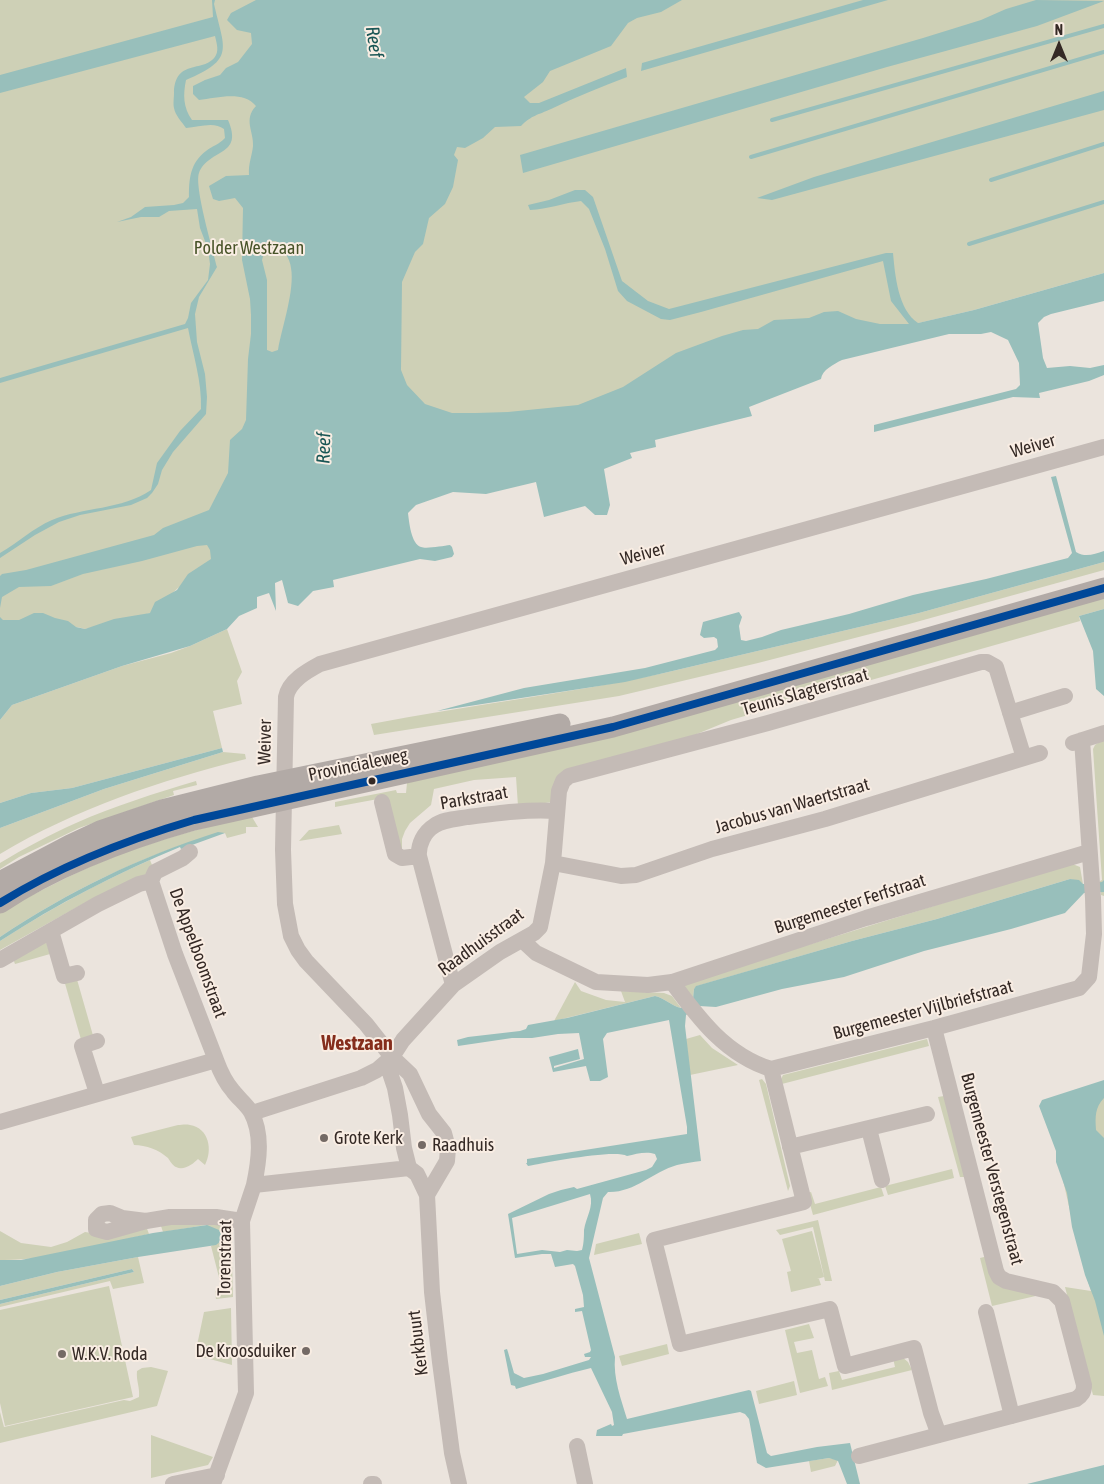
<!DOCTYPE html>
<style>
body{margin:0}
#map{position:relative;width:1104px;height:1484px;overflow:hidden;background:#ebe4dd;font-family:"Asap Condensed",sans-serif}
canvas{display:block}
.north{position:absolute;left:1034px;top:20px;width:50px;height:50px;-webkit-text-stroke:4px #f9ede3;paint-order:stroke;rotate:0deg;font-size:14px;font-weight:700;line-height:20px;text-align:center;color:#342925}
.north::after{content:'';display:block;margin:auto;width:18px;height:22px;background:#342925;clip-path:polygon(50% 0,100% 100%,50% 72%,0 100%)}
</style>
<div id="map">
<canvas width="1104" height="1484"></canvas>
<div class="north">N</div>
</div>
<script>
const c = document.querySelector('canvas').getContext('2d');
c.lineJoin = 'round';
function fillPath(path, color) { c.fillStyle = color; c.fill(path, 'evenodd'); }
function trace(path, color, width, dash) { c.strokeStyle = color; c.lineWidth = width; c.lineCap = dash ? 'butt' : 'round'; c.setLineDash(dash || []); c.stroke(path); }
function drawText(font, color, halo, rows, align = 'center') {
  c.font = font + ' "Asap Condensed",sans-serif'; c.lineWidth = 4; c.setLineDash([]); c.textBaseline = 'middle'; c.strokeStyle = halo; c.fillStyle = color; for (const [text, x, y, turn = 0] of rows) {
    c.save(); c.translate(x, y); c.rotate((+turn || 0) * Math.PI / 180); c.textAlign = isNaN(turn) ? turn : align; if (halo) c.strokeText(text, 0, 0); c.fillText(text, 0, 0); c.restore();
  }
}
const green = new Path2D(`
 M0,0H1104V273L974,310L624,392L178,588L151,613L85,629L77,627L0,642Z
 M1104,562V570L909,624L758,663L619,696L374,735L371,724C469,705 567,694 664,673L919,613Z
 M1104,595V609L1079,616L1080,621L765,710L731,720L692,736L564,772L554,802L518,806L516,777L474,780L434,789L431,805L410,823L405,831L402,839V854L378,799L335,807V802L396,790L397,793H406L407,783Z
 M227,629L242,672L237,681L242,704L213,711L222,748L72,788L31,793L0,803V720L12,705L122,666L171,653L190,646Z
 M1104,739V896L1101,895L1100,881L1102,880L1093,749L1095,745Z
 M223,752L245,754L246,759C161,780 75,809 0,854V828L104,789Z
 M196,781L197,785L173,791L174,795L79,828L19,857L0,869V863C25,848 49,835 76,823C114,806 156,793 196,781Z
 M252,817L258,827H246V833L227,838L225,833H218C137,858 71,890 0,937V912C35,894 69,875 106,860C153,841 202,827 252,817Z
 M339,825L342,834L299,841L309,830Z
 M150,860L152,865L149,873L90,900L0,950V941C48,910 98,883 150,860Z
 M1069,864L1075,865L1080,867L1083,884L1070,879L937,919L852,941L697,986L694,989L693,999L684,987L685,983Z
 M45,938L50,954L15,964L12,956Z
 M76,976L94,1039L82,1043L64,980Z
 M575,982L581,991L606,1000L625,1002L621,991L664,993L672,996L681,1008C671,1006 665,998 655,996L554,1021Z
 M700,1035L712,1048L738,1065L690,1075L686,1039Z
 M927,1039L929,1046L778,1085L783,1075Z
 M762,1079L766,1084L790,1186L788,1191L759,1080Z
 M1104,1081V1396L1093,1395L1065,1287L1091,1291C1076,1245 1068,1198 1056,1151Z
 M944,1096L965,1177H960L938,1097Z
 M178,1125C181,1125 186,1124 190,1125C209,1128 213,1150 205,1165L198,1159C193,1164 184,1171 176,1167C173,1166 170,1161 168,1158C159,1150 146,1145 134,1145L131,1137Z
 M952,1169L954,1178L888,1195L885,1186Z
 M881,1187L884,1196L813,1215L807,1193L811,1192L815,1204Z
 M818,1220L832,1281H825L813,1227L780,1235L776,1230Z
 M160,1223L231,1224L233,1297L216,1299L215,1291L222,1289L211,1246L221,1241L206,1225L163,1232Z
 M146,1226L149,1234C102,1244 48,1261 0,1260V1231L21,1243L51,1247L67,1242L85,1232L104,1235Z
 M812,1231L824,1277L817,1279H819L821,1285L791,1292L787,1272L791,1271L782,1239Z
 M639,1233L642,1244L594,1255L596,1244Z
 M988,1256L996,1282L1040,1295L992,1306L980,1258Z
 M138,1257L144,1283L113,1289L110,1281L0,1307V1304L134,1272L132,1269L0,1300V1286L57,1272Z
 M109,1286L133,1397L5,1426L0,1403V1310Z
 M231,1308L232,1365L195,1355L204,1312Z
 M809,1324L814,1338L794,1342L797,1353L812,1350L819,1379L825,1377L828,1386L800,1393L785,1330Z
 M667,1344L669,1354L622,1366L619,1356Z
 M902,1357L908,1362L912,1370L832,1390L829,1373L839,1371L842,1380L895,1367L893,1358Z
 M151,1367L168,1371L157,1406L0,1443V1412L4,1427L124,1400L130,1401L139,1397C140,1387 136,1381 137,1371L142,1368Z
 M794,1381L797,1395L759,1404L756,1391Z
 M151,1435L213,1457L208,1465L151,1478Z
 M829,1458L838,1460L835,1466L811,1472L809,1461Z`);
const water = new Path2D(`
 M212,0H215L214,4C224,49 236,59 186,80C183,95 183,107 192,120H228C244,157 209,148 199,173C194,186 213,250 217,267L199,297L195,314L197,342L205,374L207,397L206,414L173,452L162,470L158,484L152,493L147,498L131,505L80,515L59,522L35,535L0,558V553C18,543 33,528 52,520C83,507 122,510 151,490L157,463L180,431L201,409C202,381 193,355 188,328L0,383V378L185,324L188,318L191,303L208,280L210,264L208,249L200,228L197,209L169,211L159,217H141L117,222L131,217L145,207L174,205L183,203L189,197C189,179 190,163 206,151C212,146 220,144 225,138L224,129C214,121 199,127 186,128C182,122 175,115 174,108C173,104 174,97 174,93C175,57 206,74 216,55C219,49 216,41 215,36L0,93V75L213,17Z
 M256,0H682L661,12L637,18L628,23L611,46L550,71L543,82L524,97L530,103H539L626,68L627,77C601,87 576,97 551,109C538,115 532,115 521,126L495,127L483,138L465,148L457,147L454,155L458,160L453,187L445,204L429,218L423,244L415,252L402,282L401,370L407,385L425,404L452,413H476L508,412L578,405L623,387L676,353L722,336L743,330L758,329L774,320L809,318L824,312L838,311L856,319L880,324H909L891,301L883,261L701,312L670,320L661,319L627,301L618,291L605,249L589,209L581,201C564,203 548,209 530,210L528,205L549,200L575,190H585L593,197L622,281L648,301L669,309L886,253H893C895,275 898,310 918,323L974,310L1104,273V301L1051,314L1044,317L1038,323L1043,358L1047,368L1070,366L1090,368L1104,365V375L1089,381L1039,393L1040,398L1013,397L874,432V425L1016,389L1020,385L1019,363L1008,340L991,332L981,334H949L842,360C834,364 822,370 821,379L749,407L752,416L655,440L656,447L630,453L632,458L604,469L610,505L607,515H595L585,506L544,517L536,482L486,494L453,492L416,505L408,513C409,521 411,544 421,547C426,549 443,546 450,545L452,547L454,554L452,557L435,561L420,559L333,580L334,587L313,591L298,606L288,603L282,580L275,583L276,611L269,593L257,597V608L239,616L227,629L190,646L122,666L12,705L0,720V617L3,620H19L34,613H43L55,618L68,621L76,627L85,629L114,619L150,613L155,602L177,590L188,574L211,559L210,550L207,545L197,546L142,561L83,574L51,586L19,587L2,597L0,608V576L2,574L26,570L154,535L163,528L209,510L228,473L230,440L242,429L246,420L248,359L251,334V315L250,299L242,260L243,208L235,198L219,201L213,199L209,186L226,176L249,175C248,164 252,156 253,146C254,131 243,120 256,106C243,90 217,98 199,100L193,94V86L205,80L220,75L226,68L238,62L252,44L251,33L237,30L227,20L231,13ZM270,241H276C283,249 290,258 291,268C295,290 282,327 278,350L272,352L267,350V280L262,260L266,245Z
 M863,0H888L641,71L642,63Z
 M1036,0L1104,1L1037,26L887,67L523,173L520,155L923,38L981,20L1006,9Z
 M1104,91V110L772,200L757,198L814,177Z
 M1056,476L1076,552C1086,558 1094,554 1104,551V562L919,613L664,673L625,682L437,711L524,688L645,668L715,650L718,647L717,639L714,637L704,638L700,635L703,622L739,612L742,617L739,626L741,640L746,641L762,637L781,630L849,614L913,595L986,579L1068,558L1072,553L1051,477Z
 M1104,609V696L1096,689L1093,651L1079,616Z
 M222,748L223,752L104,789L0,828V803L31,793L72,788Z
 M218,832L225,833L181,849L180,847C117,873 57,904 0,941V937C71,890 137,858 218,832Z
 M1070,879L1079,880L1083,884L1102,882L1104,880V892L1084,893L1065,913L1011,929L924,951L844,977L782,989L716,1007L699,1006L686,1015L685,1026L701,1161C693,1162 685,1163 677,1165C653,1172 634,1193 608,1192L603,1198L589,1258L615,1357C613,1378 621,1399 627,1419L749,1390L751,1391L767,1453L771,1456L817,1447L850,1443L860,1484H847L838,1461L829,1458L766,1468L757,1463L749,1419L745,1414L740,1412L623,1434L622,1436H596L597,1430L611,1424L612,1426L614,1425L612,1412L591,1368C566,1374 541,1382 516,1389L515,1386L511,1385L504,1350L507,1349L508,1352L514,1373L524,1378L543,1374L589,1360L591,1357H585L584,1354L590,1352L591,1350L582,1311L575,1312V1309L584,1307L583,1295L575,1266L573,1264L555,1267L551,1254H542L515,1258L508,1214L549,1194L561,1190L574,1187L577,1189L646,1170L652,1167L657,1159L655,1154C646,1151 636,1154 627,1156C614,1149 545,1163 528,1166L526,1163H527V1159L687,1134V1127L669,1020L607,1033L603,1039L608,1077L600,1081H590L586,1066L553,1072L549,1057L578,1049L580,1059L554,1066V1068L584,1059L579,1033L558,1034L532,1038H512L458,1046L457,1040L468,1037L520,1031L526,1029L528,1025L567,1018L655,996C665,998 671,1006 681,1008L693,999L694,989L696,986L852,941L937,919ZM590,1194C594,1207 586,1217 584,1230C584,1235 584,1243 582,1250L577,1251L567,1250L560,1252L542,1250L517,1254L512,1218Z
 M1104,1080V1098C1095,1107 1095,1117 1096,1130L1104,1138V1336L1095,1301L1085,1275L1072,1227L1067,1193L1056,1162V1151L1039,1106L1042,1100Z
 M207,1225L219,1230L221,1234V1241L216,1245L138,1257L57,1272L0,1286V1260H21L153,1233Z
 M132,1269L134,1272L0,1304V1300Z
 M1104,1465V1484H1027Z`);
const stream = new Path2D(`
 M772,120L1104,26
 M751,157L1104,52
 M991,180L1104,144
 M969,244L1104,202`);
const minor = new Path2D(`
 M1010,713L1065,696
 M1073,743L1104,733
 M382,802L395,854L402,858L419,856
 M553,863L621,876L636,875L712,849L825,819L1040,753
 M151,881L155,872L183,858L190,852
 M51,931L64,976L77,973
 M522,940L536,953L596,982L648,985L672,982L866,918L1089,852
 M0,960L98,904L139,884L151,881L175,954L216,1060
 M672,982C699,1019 726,1055 771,1069L934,1028L1079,988L1089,977L1094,934L1093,898L1082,740
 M453,985L419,856C418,845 424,832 434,826C443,819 457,819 468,817C498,813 527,809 557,811
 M392,1057L390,1073L395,1088L400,1115L404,1148L409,1168L417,1174L427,1195L432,1292L440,1362L452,1453L459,1484
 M771,1069L804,1202L654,1240L680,1344L830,1309L845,1366L914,1348L931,1413L939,1435
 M97,1093L82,1046L97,1041
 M252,1113L361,1078L377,1070L392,1057L403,1040L453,985L500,952L534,933L540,927L553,863L559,791L563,781L569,776L768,723L981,662H987L996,667L1024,758
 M0,1122L216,1060C220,1071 225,1082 233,1091C238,1098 246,1104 251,1112C263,1134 259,1161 254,1185
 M869,1129L882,1180
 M790,1147L927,1114
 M427,1195L447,1161L448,1148L444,1133L429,1114L410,1074L392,1057L366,1024L306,961L298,950L291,936L285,904L283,850L286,697C289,681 307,671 320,664L1104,447
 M146,1221L107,1232L96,1229V1220L102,1214L110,1213L122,1218L146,1221L170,1217H216L242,1221
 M986,1312L1012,1416
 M577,1446L585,1484
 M859,1456L1076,1399C1082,1395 1084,1392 1084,1385L1062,1301L1053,1292L1006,1281L999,1277L996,1271L934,1028
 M173,1484L217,1475
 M213,1484L246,1393L242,1221L254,1185L409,1168
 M371,1484H374`);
const major = new Path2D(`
 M0,882L70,845L100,831L162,810L258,786L560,724
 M0,903C59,864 127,839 194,820L613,727L1104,588`);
const bus1 = new Path2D(`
 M0,903C61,865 126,840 194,820L613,727L1104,588`);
const markers = [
 [372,781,4.5,"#342925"],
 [324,1138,5,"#746a65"],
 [422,1145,5,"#746a65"],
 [306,1351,5,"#746a65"],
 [62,1354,5,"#746a65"]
];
const parkNames = [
 ["Polder Westzaan",249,248]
];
const streetNames = [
 ["Weiver",1033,446,-16],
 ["Weiver",643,554,-15],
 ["Teunis Slagterstraat",805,692,-16],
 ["Weiver",265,742,-89],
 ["Provincialeweg",358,765,-12],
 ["Parkstraat",474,798,-10],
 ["Jacobus van Waertstraat",792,806,-16],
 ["Burgemeester Ferfstraat",850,904,-18],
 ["Raadhuisstraat",481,942,-36],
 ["De Appelboomstraat",198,953,70],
 ["Burgemeester Vijlbriefstraat",923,1010,-15],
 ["Burgemeester Verstegenstraat",992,1169,75],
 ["Torenstraat",225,1258,-89],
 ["Kerkbuurt",418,1343,-97]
];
const poiNames = [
 ["Grote Kerk",334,1138],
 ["Raadhuis",432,1145],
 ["De Kroosduiker",296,1351,"right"],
 ["W.K.V. Roda",72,1354]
];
const waterNames = [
 ["Reef",374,42,82],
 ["Reef",324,448,-88]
];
const quarterNames = [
 ["Westzaan",357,1044]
];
fillPath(green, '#ced0b6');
fillPath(water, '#98bfbb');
trace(stream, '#98bfbb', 4);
trace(minor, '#c4bbb6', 16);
trace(major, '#b2aaa6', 21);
trace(bus1, '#004899', 8);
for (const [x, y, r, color] of markers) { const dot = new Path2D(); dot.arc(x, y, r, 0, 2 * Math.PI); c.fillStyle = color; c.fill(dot); trace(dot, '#f9ede3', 2); }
drawText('18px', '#475328', '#f9ede3', parkNames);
drawText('18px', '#342925', '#f9ede3', streetNames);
drawText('18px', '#342925', '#f9ede3', poiNames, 'left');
drawText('italic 19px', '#1a5655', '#f9ede3', waterNames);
drawText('bold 20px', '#852d1c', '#f9ede3', quarterNames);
</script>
